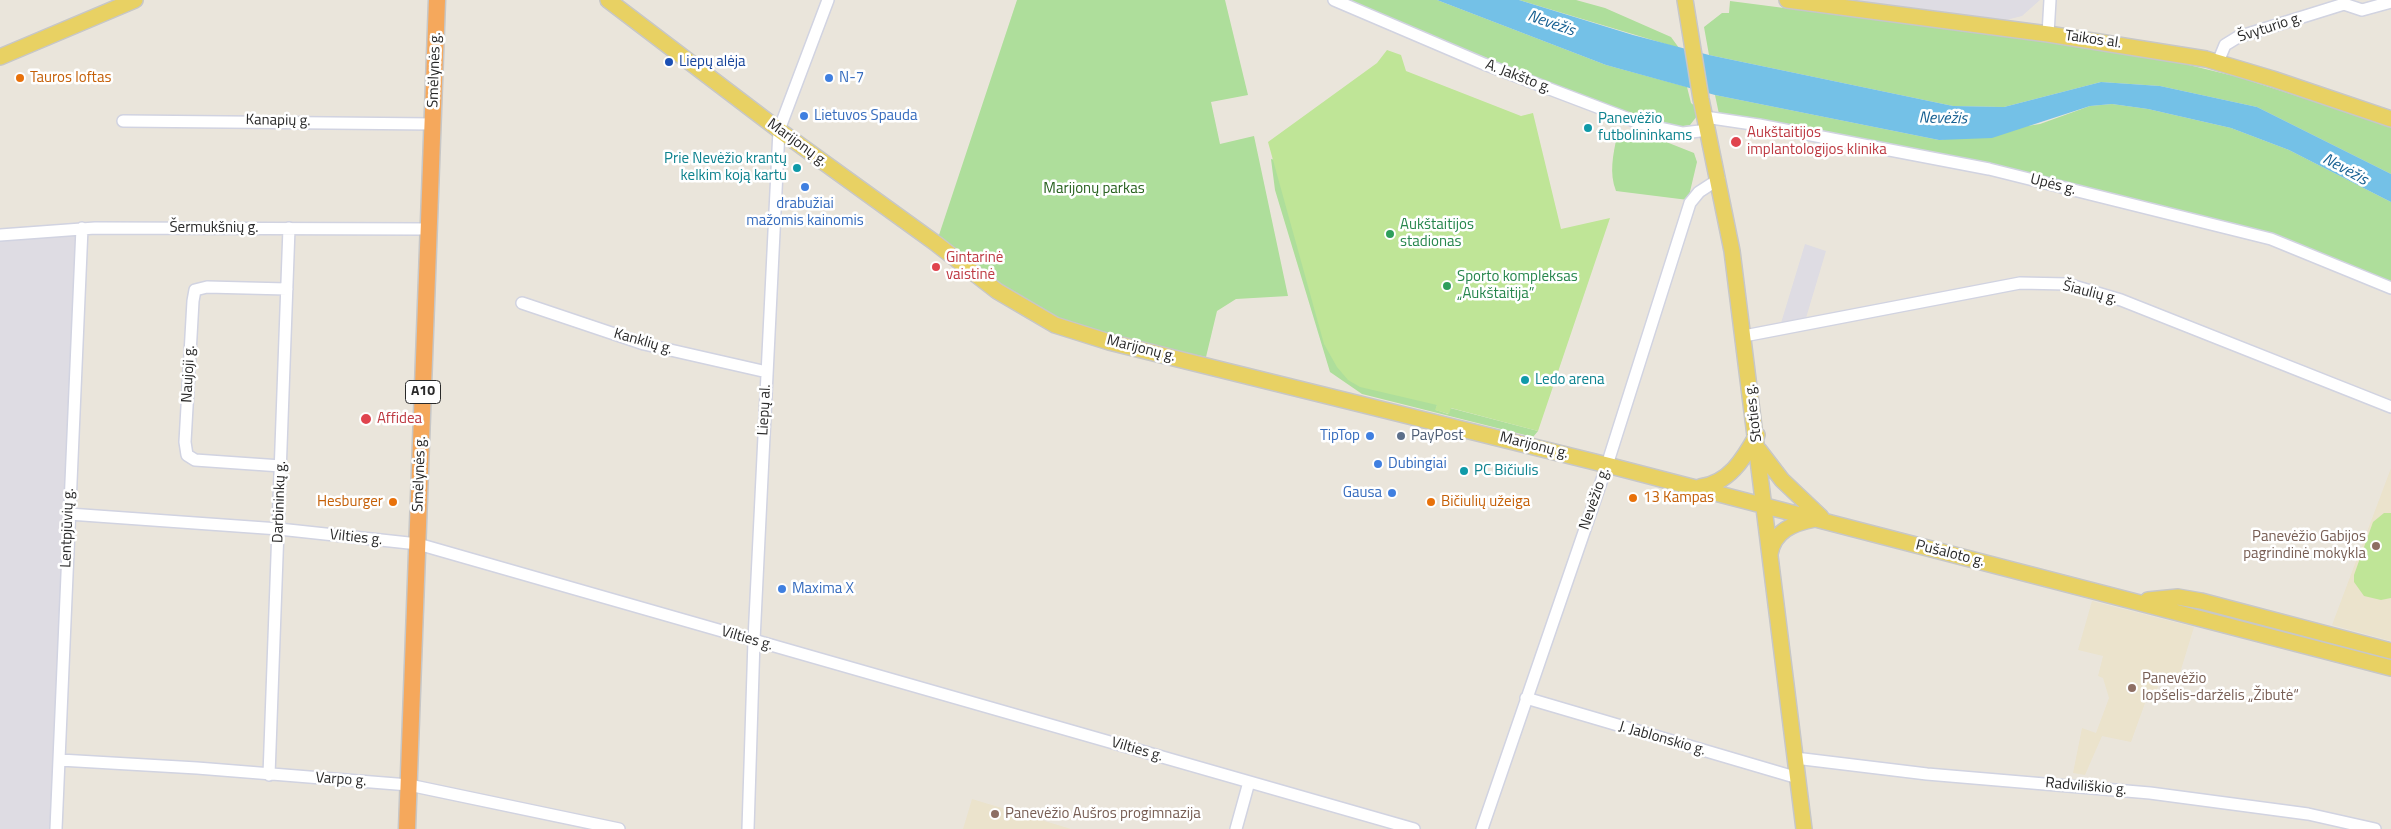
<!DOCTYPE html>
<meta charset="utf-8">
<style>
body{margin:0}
canvas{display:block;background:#eae5db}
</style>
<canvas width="2391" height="829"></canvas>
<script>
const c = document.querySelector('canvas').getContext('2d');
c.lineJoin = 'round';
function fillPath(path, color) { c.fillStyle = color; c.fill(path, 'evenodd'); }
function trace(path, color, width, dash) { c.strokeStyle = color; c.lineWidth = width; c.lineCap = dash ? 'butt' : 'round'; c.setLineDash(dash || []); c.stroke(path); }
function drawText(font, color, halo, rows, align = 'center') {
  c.font = font + ' "Titillium Web",sans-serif'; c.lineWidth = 5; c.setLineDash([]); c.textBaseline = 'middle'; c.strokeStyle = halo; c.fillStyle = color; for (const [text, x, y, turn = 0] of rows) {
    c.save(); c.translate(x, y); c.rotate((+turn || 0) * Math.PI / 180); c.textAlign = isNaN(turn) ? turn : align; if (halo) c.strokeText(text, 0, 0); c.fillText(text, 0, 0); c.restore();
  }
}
const industrial = new Path2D(`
 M1832,0H2040L2022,16L2006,20Z
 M82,228L52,829H0V235Z
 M1805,244L1826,251L1806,318L1781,323Z`);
const education = new Path2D(`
 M2391,468V641L2332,625Z
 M2092,601L2194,627L2176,686L2159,682L2157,690L2149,692L2131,742L2102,736L2085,775L2073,773L2082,728L2096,733L2109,698L2103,678L2098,676L2103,656L2078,650Z
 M972,799L1071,829H963Z`);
const green = new Path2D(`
 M1017,0H1225L1248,95L1211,102L1220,144L1254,136L1288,296L1236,299L1217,311L1206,357L1117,337L1059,320L1011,294L938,238Z
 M1349,0H1437L1606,65L1687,87L1691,103L1696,107L1697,116L1690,125L1677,127L1651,122L1390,20Z
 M1519,0H1576L1605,8L1671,37L1679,48Z
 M1730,1L2148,55L2238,77L2391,126V174L2257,107L2160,86L2101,82L2004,107L1953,106L1709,55L1704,27L1722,13H1729Z
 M1715,95L1939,140L2040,124L2090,106L2112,104L2148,109L2231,128L2289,150L2391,202V288L2271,239L1989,169L1719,114Z
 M1636,130L1694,153L1697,162L1688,200L1616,191C1609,173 1613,155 1617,136Z
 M1271,159L1275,160L1437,405L1436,410L1448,414L1450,408L1538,431L1533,437L1362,394L1330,372L1275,190Z
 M2206,609L2391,656V663L2205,614Z`);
const pitch = new Path2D(`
 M1387,50L1401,55L1406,71L1521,116L1533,113L1561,229L1610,218L1538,431L1451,408L1449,414L1435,410L1437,405L1360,387L1348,380L1337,367L1324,344L1268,142L1377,63Z
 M2384,513H2391V598L2381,600L2364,596L2354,582V575L2373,522Z`);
const water = new Path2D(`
 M1437,0H1519L1633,35L1709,55L1953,106L2004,107L2101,82L2160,86L2257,107L2391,174V202L2289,150L2231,128L2148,109L2112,104L2090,106L1992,138L1939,140L1715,95L1606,65Z`);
const minor = new Path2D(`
 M1334,0L1484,64L1642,124L1683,133L1708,130
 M2048,34L2050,0
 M2218,62L2225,45L2238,37L2344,4L2362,10L2391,2
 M1705,117L1759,125L1989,169L2271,239L2391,288
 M123,121L433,124
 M0,235L95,228L429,229
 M522,303L644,344L767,372
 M1744,336L2020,283L2067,284L2121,300L2391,407
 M281,466L195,460L187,455L185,442L193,301L195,290L207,287L287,289
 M69,514L279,529L418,544L1414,829
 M1526,698L1798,778
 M1795,758L1927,774L2150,793L2308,814L2375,829
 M60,760L197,768L409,785L619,829
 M269,775L289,228
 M56,829L82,228
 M748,829L754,640L779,130L828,0
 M1236,829L1249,782
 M1482,829L1607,465L1690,203L1699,192L1719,179`);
const major = new Path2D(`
 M608,0L779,130L934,242L997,291L1055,325L1109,342L1607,465L2391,668
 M1685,0L1701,99L1732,251L1804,829
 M1787,0L2048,34L2206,59L2273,79L2391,119
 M0,57L135,0
 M1759,450L1782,480L1821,517
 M1700,487C1729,483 1743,460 1757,435
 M1770,554C1774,531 1793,523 1815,519
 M2148,600L2178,597L2201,601L2391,651`);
const highway = new Path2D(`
 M407,829L437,0`);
const markers = [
 [669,62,5,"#1a4fb4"],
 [20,78,5,"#e8710a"],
 [829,78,5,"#3f7fe0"],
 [804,116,5,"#3f7fe0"],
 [1588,128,5,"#0f9aa8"],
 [1736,142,6,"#e0444e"],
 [797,168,5,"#0f9aa8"],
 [805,187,5,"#3f7fe0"],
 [1390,234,5,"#2e9e5b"],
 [936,267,5,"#e0444e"],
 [1447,286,5,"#2e9e5b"],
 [1525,380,5,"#0f9aa8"],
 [366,419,6,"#e0444e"],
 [1370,436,5,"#3f7fe0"],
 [1401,436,5,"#5c6f8a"],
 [1378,464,5,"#3f7fe0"],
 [1464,471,5,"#0f9aa8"],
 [1392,493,5,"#3f7fe0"],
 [1633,498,5,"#e8710a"],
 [393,502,5,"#e8710a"],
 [1431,502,5,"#e8710a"],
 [2376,546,5,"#8d6e63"],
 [782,589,5,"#3f7fe0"],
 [2132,688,5,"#8d6e63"],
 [995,814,5,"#8d6e63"]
];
const shields = [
 [423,392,35]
];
const shieldNames = [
 ["A10",423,392]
];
const streetNames = [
 ["Švyturio g.",2270,28,-18],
 ["Taikos al.",2093,40,8],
 ["Smėlynės g.",435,70,-88],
 ["A. Jakšto g.",1518,77,21],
 ["Kanapių g.",278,121,1],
 ["Marijonų g.",797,143,36],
 ["Upės g.",2053,185,14],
 ["Šermukšnių g.",214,228],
 ["Šiaulių g.",2090,293,14],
 ["Kanklių g.",643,342,16],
 ["Marijonų g.",1141,349,14],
 ["Naujoji g.",189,374,-87],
 ["Liepų al.",765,410,-87],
 ["Stoties g.",1754,413,-97],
 ["Marijonų g.",1534,446,14],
 ["Smėlynės g.",420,474,-88],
 ["Nevėžio g.",1595,499,-71],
 ["Darbininkų g.",280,502,-88],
 ["Lentpjūvių g.",68,528,-88],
 ["Vilties g.",356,538,6],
 ["Pušaloto g.",1950,554,14],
 ["Vilties g.",747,639,16],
 ["J. Jablonskio g.",1662,739,16],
 ["Vilties g.",1137,750,16],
 ["Varpo g.",341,780,4],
 ["Radviliškio g.",2086,787,5]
];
const transitNames = [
 ["Liepų alėja",679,62]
];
const foodNames = [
 ["Tauros loftas",30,78],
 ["13 Kampas",1643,498],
 ["Hesburger",383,502,"right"],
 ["Bičiulių užeiga",1441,502]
];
const shopNames = [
 ["N-7",839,78],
 ["Lietuvos Spauda",814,116],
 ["drabužiai",805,204,"center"],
 ["mažomis kainomis",805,221,"center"],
 ["TipTop",1360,436,"right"],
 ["Dubingiai",1388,464],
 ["Gausa",1382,493,"right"],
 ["Maxima X",792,589]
];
const cultureNames = [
 ["Panevėžio",1598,119],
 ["futbolininkams",1598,136],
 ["Prie Nevėžio krantų",787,159,"right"],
 ["kelkim koją kartu",787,176,"right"],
 ["Ledo arena",1535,380],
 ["PC Bičiulis",1474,471]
];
const healthNames = [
 ["Aukštaitijos",1747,133],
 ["implantologijos klinika",1747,150],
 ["Gintarinė",946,258],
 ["vaistinė",946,275],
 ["Affidea",377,419]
];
const parkNames = [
 ["Marijonų parkas",1094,189]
];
const leisureNames = [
 ["Aukštaitijos",1400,225],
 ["stadionas",1400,242],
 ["Sporto kompleksas",1457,277],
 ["„Aukštaitija”",1457,294]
];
const serviceNames = [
 ["PayPost",1411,436]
];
const educationNames = [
 ["Panevėžio Gabijos",2366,537,"right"],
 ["pagrindinė mokykla",2366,554,"right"],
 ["Panevėžio",2142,679],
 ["lopšelis-darželis „Žibutė“",2142,696],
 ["Panevėžio Aušros progimnazija",1005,814]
];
const waterNames = [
 ["Nevėžis",1551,24,19],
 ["Nevėžis",1943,119,1],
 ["Nevėžis",2345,170,29]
];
fillPath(industrial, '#dedce3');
fillPath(education, '#ebe3cc');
fillPath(green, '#aede9b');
fillPath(pitch, '#bfe597');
fillPath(water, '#74c1e7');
trace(minor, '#d1d3e1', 14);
trace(major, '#c7c7c7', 18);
trace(highway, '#c7c7c7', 19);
trace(minor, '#fff', 11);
trace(major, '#e8d163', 15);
trace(highway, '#f5a85c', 16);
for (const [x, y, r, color] of markers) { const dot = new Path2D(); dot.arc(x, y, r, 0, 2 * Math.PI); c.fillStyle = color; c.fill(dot); trace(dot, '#fff', 2); }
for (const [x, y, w] of shields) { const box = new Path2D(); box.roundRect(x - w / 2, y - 11.5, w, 23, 4); c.fillStyle = '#fff'; c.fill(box); trace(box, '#292929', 1); }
drawText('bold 14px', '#292929', null, shieldNames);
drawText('15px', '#292929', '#fff', streetNames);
drawText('15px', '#164399', '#fff', transitNames, 'left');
drawText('15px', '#c56008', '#fff', foodNames, 'left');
drawText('15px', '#366cbe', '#fff', shopNames, 'left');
drawText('15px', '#0d838f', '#fff', cultureNames, 'left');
drawText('15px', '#be3a42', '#fff', healthNames, 'left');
drawText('15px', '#27611e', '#fff', parkNames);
drawText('15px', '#27864d', '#fff', leisureNames, 'left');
drawText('15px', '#4e5e75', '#fff', serviceNames, 'left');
drawText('15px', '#785e54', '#fff', educationNames, 'left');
drawText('italic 16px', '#155f91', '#fff', waterNames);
</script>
